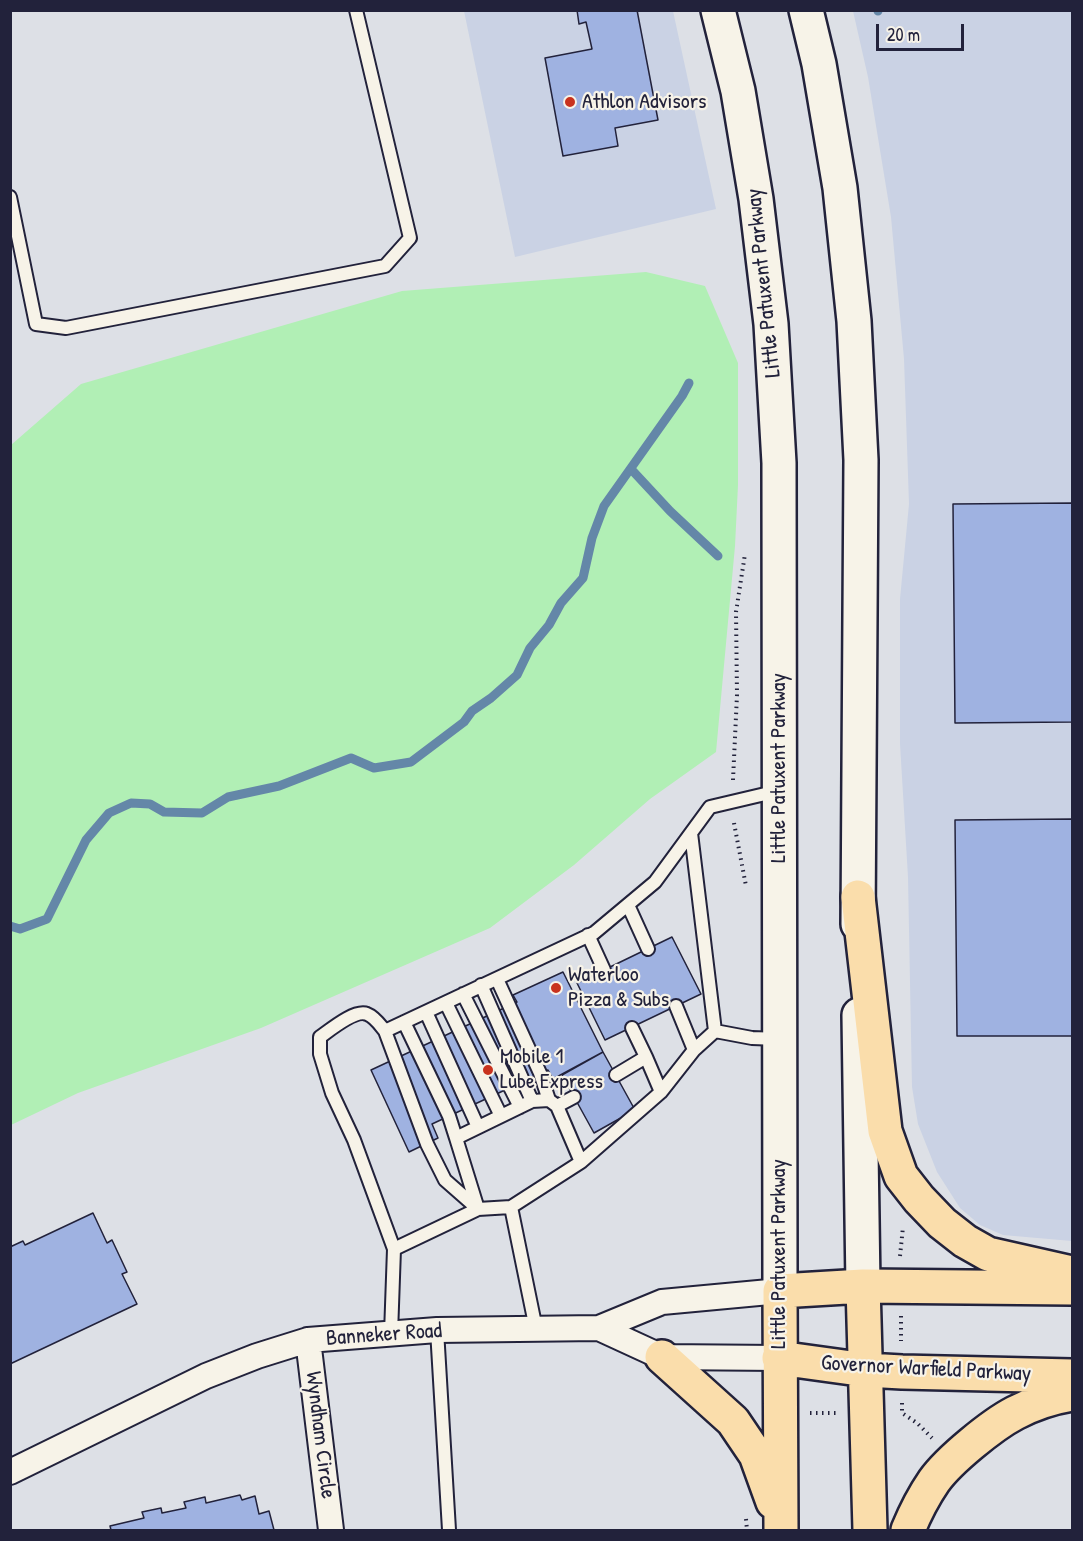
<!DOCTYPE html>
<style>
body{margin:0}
#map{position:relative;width:1083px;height:1541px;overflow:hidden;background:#dde0e6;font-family:"Patrick Hand",sans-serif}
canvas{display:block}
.frame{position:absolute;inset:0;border:12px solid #22223b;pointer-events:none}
.scale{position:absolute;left:876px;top:24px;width:88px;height:27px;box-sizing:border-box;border:3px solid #22223b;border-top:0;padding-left:8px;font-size:18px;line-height:21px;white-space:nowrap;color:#22223b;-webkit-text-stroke:4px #f7f3e8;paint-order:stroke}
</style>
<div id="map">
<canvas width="1083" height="1541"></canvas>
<div class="frame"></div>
<div class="scale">20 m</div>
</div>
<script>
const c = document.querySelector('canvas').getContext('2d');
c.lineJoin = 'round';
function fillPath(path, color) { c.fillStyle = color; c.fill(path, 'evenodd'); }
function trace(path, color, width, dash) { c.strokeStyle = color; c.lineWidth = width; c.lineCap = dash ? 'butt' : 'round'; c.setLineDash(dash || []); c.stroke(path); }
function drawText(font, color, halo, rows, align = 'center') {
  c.font = font + ' "Patrick Hand",sans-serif'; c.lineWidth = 4.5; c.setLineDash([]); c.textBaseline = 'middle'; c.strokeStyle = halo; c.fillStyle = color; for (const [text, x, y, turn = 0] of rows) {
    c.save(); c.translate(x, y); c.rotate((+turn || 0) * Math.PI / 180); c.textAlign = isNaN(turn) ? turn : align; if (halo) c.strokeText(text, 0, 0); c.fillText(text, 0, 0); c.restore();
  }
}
const built = new Path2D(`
 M464,11H673L716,209L515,257Z
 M853,11H1072V1241L1003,1235L980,1225L960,1208L937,1172L918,1124L912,1087L908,877L900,744V599L909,504L904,359L891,217L868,77Z`);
const green = new Path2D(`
 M646,272L705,286L738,363V485L735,546L716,752L650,799L574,865L490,928L261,1028L78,1093L11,1125V445L81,384L402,291Z`);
const stream = new Path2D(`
 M878,11V10
 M631,469L670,511L718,556
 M10,926L20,929L47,919L86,840L109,813L131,803L150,804L164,812L202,813L228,797L279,786L351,758L374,768L411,762L464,722L472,711L491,698L517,675L530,648L549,625L561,603L583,578L592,538L604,506L682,396L689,383`);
const building = new Path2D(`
 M577,10H637L658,120L615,128L618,146L563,156L545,58L592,49L586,22L579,24Z
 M1072,503V722L955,723L953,504Z
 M1072,819V1036H957L955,820Z
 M672,937L701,994L605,1040L577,983Z
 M563,972L603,1052L553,1079L548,1070L432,1124L438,1138L409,1152L371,1070L517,1002L513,995Z
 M603,1052L635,1110L594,1133L562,1075Z
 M93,1213L107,1243L112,1240L127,1272L122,1274L137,1304L10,1364V1247L23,1241L25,1245Z
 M240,1495L242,1500L255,1496L259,1514L269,1511L274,1530H111L110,1526L144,1518L142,1512L161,1508L162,1513L186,1508L184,1502L205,1497L206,1503Z`);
const path = new Path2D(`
 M733,780L737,695L736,612L745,554
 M734,823L746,886
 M900,1256L903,1227
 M901,1316V1341
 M902,1403V1413L917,1423L932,1438
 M810,1413H836
 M746,1519L747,1530`);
const service = new Path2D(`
 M10,197L36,324L66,328L385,266L410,238L356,10
 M691,833L715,1031
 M628,905L648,949
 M588,935L604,970
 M497,979L540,1073L549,1100
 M481,985L532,1101
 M463,994L520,1107
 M446,1003L501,1116
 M676,1006L694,1050
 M426,1012L478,1127
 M404,1022L449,1116L456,1138
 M632,1028L646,1057
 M385,1031L594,933L655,882L710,807L778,791
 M616,1075L646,1057L661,1092
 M557,1106L574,1097
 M478,1209L456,1138L532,1101L549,1100L557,1106L581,1162
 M394,1249L478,1209L511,1207
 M536,1329L511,1207L581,1162L661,1092L694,1050L715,1031L752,1038L779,1039
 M437,1330L449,1530
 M391,1334L394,1249L354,1140L332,1093L320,1054V1037C330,1030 355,1009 367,1014C375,1017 380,1025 385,1031L427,1144L445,1180L478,1209`);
const minor = new Path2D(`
 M599,1328L662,1357L779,1358
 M308,1340L331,1530
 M10,1472L206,1376L257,1356L308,1340L437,1330L599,1328L662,1302L780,1291`);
const secondary = new Path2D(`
 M718,10L738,91L756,199L771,324L779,463L780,1291
 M806,10L819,64L840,188L854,321L861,460L858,924
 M859,1015L863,1286`);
const primary = new Path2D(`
 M858,897L885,1131L901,1176L919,1199L942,1223L965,1241L988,1254L1072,1273
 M863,1286L870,1530
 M662,1357L733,1421L756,1455L773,1502
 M779,1358L866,1370L902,1372L1072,1376
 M781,1530L780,1291L863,1286L1072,1288
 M908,1530C915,1513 923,1497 934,1481C949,1460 992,1425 1015,1413C1032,1404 1054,1397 1072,1394`);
const markers = [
 [570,102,6,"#c8321e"],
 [556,988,6,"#c8321e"],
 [488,1070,6,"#c8321e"]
];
const poiNames = [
 ["Athlon Advisors",582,102],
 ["Waterloo",568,975],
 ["Pizza & Subs",568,1000],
 ["Mobile 1",500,1057],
 ["Lube Express",500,1082]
];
const streetNames = [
 ["Little Patuxent Parkway",764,283,-96],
 ["Little Patuxent Parkway",779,768,-90],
 ["Little Patuxent Parkway",779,1254,-90],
 ["Banneker Road",384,1335,-4],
 ["Governor Warfield Parkway",926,1369,3],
 ["Wyndham Circle",320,1435,83]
];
fillPath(built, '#cad2e4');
fillPath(green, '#b1efb5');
trace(stream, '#6487a8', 9);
fillPath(building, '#9fb2e1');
trace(building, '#22223b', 1.5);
trace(service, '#22223b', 16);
trace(minor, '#22223b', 28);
trace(secondary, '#22223b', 38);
trace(primary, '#22223b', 38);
trace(path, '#22223b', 4, [1.5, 4.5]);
trace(service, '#f7f3e8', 12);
trace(minor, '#f7f3e8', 24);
trace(secondary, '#f7f3e8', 33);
trace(primary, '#faddab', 33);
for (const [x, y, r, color] of markers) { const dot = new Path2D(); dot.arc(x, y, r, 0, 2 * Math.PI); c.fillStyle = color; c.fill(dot); trace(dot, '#f7f3e8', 2); }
drawText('22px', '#22223b', '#f7f3e8', poiNames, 'left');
drawText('22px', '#22223b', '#f7f3e8', streetNames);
</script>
